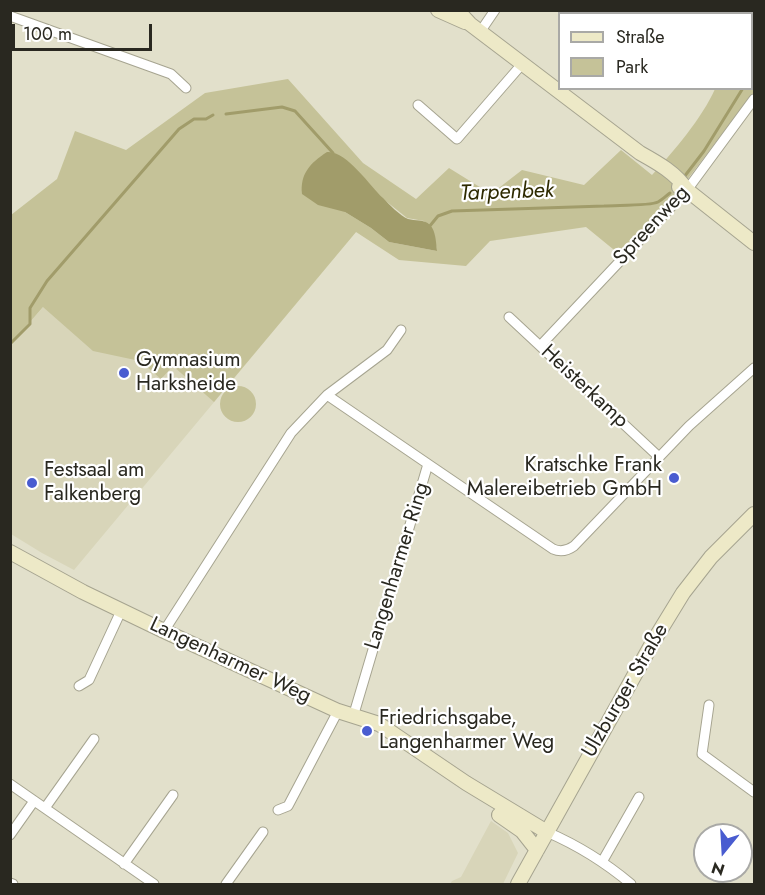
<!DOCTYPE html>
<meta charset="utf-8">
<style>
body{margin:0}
#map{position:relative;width:765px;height:895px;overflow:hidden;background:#e2e0cb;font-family:Jost,sans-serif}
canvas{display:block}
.frame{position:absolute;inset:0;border:12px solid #292820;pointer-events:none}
.legend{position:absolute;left:558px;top:12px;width:195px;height:78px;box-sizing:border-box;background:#fff;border:2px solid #a9a9a6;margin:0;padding:8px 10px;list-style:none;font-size:18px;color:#292820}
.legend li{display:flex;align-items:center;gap:12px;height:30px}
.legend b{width:30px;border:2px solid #a9a9a6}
.north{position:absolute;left:693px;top:823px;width:60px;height:60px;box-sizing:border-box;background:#fff;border:2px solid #a9a9a6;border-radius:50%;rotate:198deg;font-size:16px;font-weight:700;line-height:24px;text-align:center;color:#292820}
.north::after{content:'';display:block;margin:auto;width:21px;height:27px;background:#495cd0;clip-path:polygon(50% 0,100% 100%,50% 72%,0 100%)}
.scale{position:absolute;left:12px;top:24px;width:140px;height:27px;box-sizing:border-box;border:3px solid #292820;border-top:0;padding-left:8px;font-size:18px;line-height:21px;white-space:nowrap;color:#292820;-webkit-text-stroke:4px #fff;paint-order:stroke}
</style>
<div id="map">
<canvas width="765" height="895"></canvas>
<div class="frame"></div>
<ul class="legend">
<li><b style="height:8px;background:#ede9c7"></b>Straße</li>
<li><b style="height:16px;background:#c5c298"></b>Park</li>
</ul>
<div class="north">N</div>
<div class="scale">100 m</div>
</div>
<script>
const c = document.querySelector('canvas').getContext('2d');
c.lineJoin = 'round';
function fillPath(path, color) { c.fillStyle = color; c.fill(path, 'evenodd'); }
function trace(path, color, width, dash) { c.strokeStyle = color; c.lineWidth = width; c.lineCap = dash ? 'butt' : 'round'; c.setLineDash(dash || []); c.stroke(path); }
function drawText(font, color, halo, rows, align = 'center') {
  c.font = font + ' Jost,sans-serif'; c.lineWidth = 4.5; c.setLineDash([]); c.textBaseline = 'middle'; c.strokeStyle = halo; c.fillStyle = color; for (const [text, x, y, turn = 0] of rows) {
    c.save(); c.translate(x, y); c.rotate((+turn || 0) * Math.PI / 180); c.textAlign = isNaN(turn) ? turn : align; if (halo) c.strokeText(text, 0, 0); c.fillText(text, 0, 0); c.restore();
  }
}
const built = new Path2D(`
 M193,135L356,232L74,570L42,553L11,534V344Z
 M491,821L508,833L518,853L503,884H450L452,881L461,877Z`);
const green = new Path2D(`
 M754,17V92L677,193L619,254L586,227L490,241L466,266L399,260L356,232L214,402L173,366L161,379L140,361L93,351L43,307L11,344V215L57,179L75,131L126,150L205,93L288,79L363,163L416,199L449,168L491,194L522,170L584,185L621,150L652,175C674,151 702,118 715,89L752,88V21ZM382,198L407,218L424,221L434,233L437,251L389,242L371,228L345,212Z
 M220 404a18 18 0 1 1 36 0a18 18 0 1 1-36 0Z`);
const water = new Path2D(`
 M327,152C346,150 370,186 383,198C389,204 400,216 408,219C415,221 424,219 430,225C436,231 436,243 437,251L389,242L371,228L345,212L318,205L302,194C300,174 310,163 327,152Z`);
const stream = new Path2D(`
 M752,76L754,72
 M226,114L282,107L295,111L333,153
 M684,177L704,151L743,88
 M429,227L438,216L452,211L604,206C616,205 650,206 658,202C662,200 666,196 670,193
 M10,344L30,324V308L47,281L179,129L194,119H206L213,115`);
const minor = new Path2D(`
 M10,16L171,74L186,88
 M480,32L495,10
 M418,105L457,139L523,63
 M509,317L659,457
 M540,346L687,190L754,99
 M327,395L428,464L353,717
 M428,464L553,549C560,552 567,551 574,546L689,426L754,368
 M164,631L291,433L327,395L387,350L401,330
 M79,686L89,680L121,611
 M709,705L702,754L754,792
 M10,784L154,884
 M45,808L94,739
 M278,810L288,806L338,711
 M547,832C577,845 606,863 631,884
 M10,835L34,801
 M602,862L639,797
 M124,864L173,795
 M10,883L13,884
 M226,884L263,832`);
const secondary = new Path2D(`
 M438,10L465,22
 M457,10L470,24L640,153C658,163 676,173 687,190
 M679,187L687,190L754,243
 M10,552L83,592L164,631L338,711L379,724L466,783L547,832
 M499,815L522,831L537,850
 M518,884L653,642L683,593L711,557L754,514`);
const markers = [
 [124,373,6,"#495cd0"],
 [674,478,6,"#495cd0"],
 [32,483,6,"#495cd0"],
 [367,731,6,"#495cd0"]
];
const streetNames = [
 ["Spreenweg",652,226,-47],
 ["Heisterkamp",584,387,43],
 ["Langenharmer Ring",398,566,-73],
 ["Langenharmer Weg",230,661,25],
 ["Ulzburger Straße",626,691,-60]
];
const poiNames = [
 ["Gymnasium",136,361],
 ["Harksheide",136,385],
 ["Kratschke Frank",662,466,"right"],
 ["Malereibetrieb GmbH",662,490,"right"],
 ["Festsaal am",44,471],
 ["Falkenberg",44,495],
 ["Friedrichsgabe,",379,719],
 ["Langenharmer Weg",379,743]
];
const waterNames = [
 ["Tarpenbek",507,193,-2]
];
fillPath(built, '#d8d5b9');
fillPath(green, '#c5c298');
fillPath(water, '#a19c6a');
trace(stream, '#a19c6a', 3);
trace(minor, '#a6a490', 11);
trace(secondary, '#a6a490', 16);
trace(minor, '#fff', 9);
trace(secondary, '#ede9c7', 14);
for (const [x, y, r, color] of markers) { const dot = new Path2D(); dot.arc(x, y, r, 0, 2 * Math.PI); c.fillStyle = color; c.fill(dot); trace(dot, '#fff', 2); }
drawText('21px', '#292820', '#fff', streetNames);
drawText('21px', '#292820', '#fff', poiNames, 'left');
drawText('italic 22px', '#2e2a00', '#fff', waterNames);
</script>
